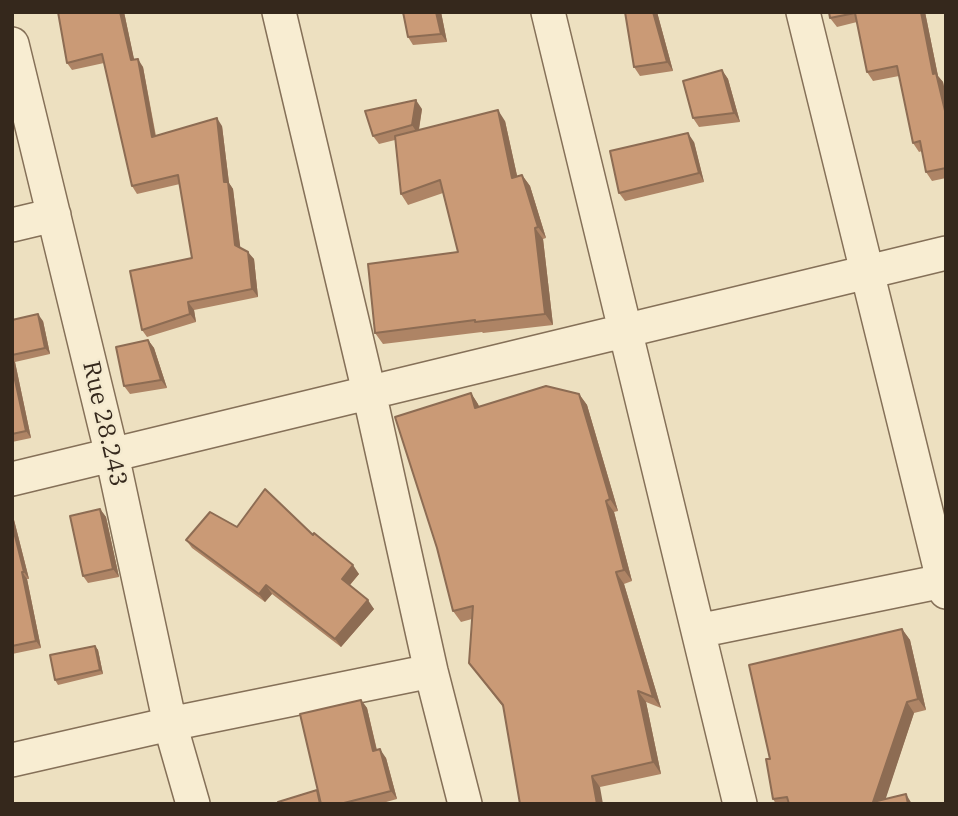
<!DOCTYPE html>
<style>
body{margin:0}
#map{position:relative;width:958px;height:816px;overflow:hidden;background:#ede0c0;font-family:"IBM Plex Serif",serif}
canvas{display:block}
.frame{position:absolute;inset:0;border:14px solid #35281c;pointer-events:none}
</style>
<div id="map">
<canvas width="958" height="816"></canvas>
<div class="frame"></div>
</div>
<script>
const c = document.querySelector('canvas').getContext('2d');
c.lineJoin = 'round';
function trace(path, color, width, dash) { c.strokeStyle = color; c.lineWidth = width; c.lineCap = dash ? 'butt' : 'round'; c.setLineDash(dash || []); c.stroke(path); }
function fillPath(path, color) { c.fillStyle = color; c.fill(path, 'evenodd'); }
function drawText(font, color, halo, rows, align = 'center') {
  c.font = font + ' "IBM Plex Serif",serif'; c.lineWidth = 5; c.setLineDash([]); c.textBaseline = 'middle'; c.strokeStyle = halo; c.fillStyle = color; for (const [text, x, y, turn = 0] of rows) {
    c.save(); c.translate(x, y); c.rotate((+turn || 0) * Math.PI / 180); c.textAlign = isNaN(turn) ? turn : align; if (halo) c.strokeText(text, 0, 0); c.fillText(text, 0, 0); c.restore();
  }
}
const minor = new Path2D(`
 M279,12L369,392L431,671L465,804
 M548,12L740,804
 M803,12L946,592
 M12,44L112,455L170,724L193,804
 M12,225L54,215
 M12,479L946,253
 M698,631L943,581
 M12,760L170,724L431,671`);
const wall = new Path2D(`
 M58,12H124L134,60L143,67L156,136L222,126L229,183L233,189L240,247L254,259L258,297L194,310L196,322L147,337L142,330L192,258L180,184L137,194L132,186L104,63L72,70L67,63Z
 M401,12H441L447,42L413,45L408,37L404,16Z
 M657,12L673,71L640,76L634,67Z
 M829,12H925L938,76L943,82L946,96V178L932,181L926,172L922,151L919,152L913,143L899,76L873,81L867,72L857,22L837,27L830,18Z
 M722,70L728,79L740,122L699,127L693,118Z
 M422,109L419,130L505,121L517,176L522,175L530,186L546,238L543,239L553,325L483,333L482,332L383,344L375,333L458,252L443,193L408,205L401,194L395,140L379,144L373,136Z
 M694,142L704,182L625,201L619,193Z
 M12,320L43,321L50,354L15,362L31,438L12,442Z
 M148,340L154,348L167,388L130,394L124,386Z
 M471,393L479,406L579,394L587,405L618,511L614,512L632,581L624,584L661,708L646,702L661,774L600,787L503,707L469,663L472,619L461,622L453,611Z
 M100,509L106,517L119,577L88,583L83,576Z
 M12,512L29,579H27L41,648L12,654Z
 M237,527L313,535L359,574L350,585L374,609L341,647L272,594L265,602L192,548L186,540Z
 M902,629L910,640L926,710L914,713L885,799L912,804H776L773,799L770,759Z
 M95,646L98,650L103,674L58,685L55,680Z
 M361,700L367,708L377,750L386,758L397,799L379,804H278L317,790L319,792Z`);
const shadedWall = new Path2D(`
 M120,12H124L136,68L131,60Z
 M436,12H441L447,42L441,34Z
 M653,12H657L673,71L667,62Z
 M921,12H925L938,76L943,82L946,96V115L933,74Z
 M138,59L143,67L157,145L152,137Z
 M722,70L728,79L740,122L734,113Z
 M416,100L422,109L418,134L412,125Z
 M498,110L505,121L520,189L512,178Z
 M217,118L222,126L229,183L233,189L241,253L235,245L224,182Z
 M688,133L694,142L704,182L699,173Z
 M522,175L530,186L546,238L538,227Z
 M535,228L543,239L553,325L545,314Z
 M248,252L254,259L258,297L252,289Z
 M188,302L194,310L196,322L190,314Z
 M38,314L43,321L50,354L45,348Z
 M148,340L154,348L167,388L161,380Z
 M12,359L15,362L31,438L26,431L12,366Z
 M471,393L478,404L483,419L475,408Z
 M579,394L587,405L618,511L610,499Z
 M606,501L614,512L632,581L624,570Z
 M100,509L106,517L119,577L113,569Z
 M12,512L29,579L24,572L12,524Z
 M353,565L359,574L348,587L342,579Z
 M22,572L27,579L41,648L36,641Z
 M616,572L624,584L661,708L653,697Z
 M266,585L272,594L265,602L259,594Z
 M368,600L374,609L341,647L335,639Z
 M902,629L910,640L926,710L918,699Z
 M95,646L98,650L103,674L100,670Z
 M638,691L646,702L661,774L653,762Z
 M361,700L367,708L379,760L373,751Z
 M907,702L914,713L884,804L873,802Z
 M380,749L386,758L397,799L391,791Z
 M592,776L600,787L603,804H597Z
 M906,794L912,804H908Z`);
const building = new Path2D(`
 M58,12H120L131,60L138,59L152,137L217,118L224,182H228L235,245L248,252L252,289L188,302L190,314L142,330L130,271L192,258L178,175L132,186L102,54L67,63Z
 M403,12H436L441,34L408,37Z
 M625,12H653L667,62L634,67Z
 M829,12H921L933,74L936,73L946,115V168L926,172L920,141L913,143L897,66L867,72L855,13L830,18Z
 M722,70L734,113L693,118L683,81Z
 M416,100L412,125L373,136L365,111Z
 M498,110L512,178L522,175L538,227L535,228L545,314L475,322V320L375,333L368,264L458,252L440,180L401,194L395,136Z
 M688,133L699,173L619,193L610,151Z
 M38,314L45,348L12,355V320Z
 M148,340L161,380L124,386L116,347Z
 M12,366L26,431L12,434Z
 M546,386L579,394L610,499L606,501L624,570L616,572L653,697L638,691L653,762L592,776L597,804H520L503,705L469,663L473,606L453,611L437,548L395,417L471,393L475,408Z
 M265,489L313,535L314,533L353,565L342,579L368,600L335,639L266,585L259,594L186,540L210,512L237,527Z
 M100,509L113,569L83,576L70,516Z
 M12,524L24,572H22L36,641L12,646Z
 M902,629L918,699L907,702L873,802L906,794L908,804H789L787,797L773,799L766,759H770L749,665Z
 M95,646L100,670L55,680L50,655Z
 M361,700L373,751L380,749L391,791L340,804H321L300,714Z
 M317,790L320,804H278V802Z`);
const streetNames = [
 ["Rue 28.243",104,424,77]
];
trace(minor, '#857058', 36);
trace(minor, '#f8edd2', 33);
fillPath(wall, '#ae8465');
fillPath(shadedWall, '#8d6c53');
fillPath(building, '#ca9a76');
trace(building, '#8d6c53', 2);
drawText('24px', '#35281c', '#f4eacf', streetNames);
</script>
